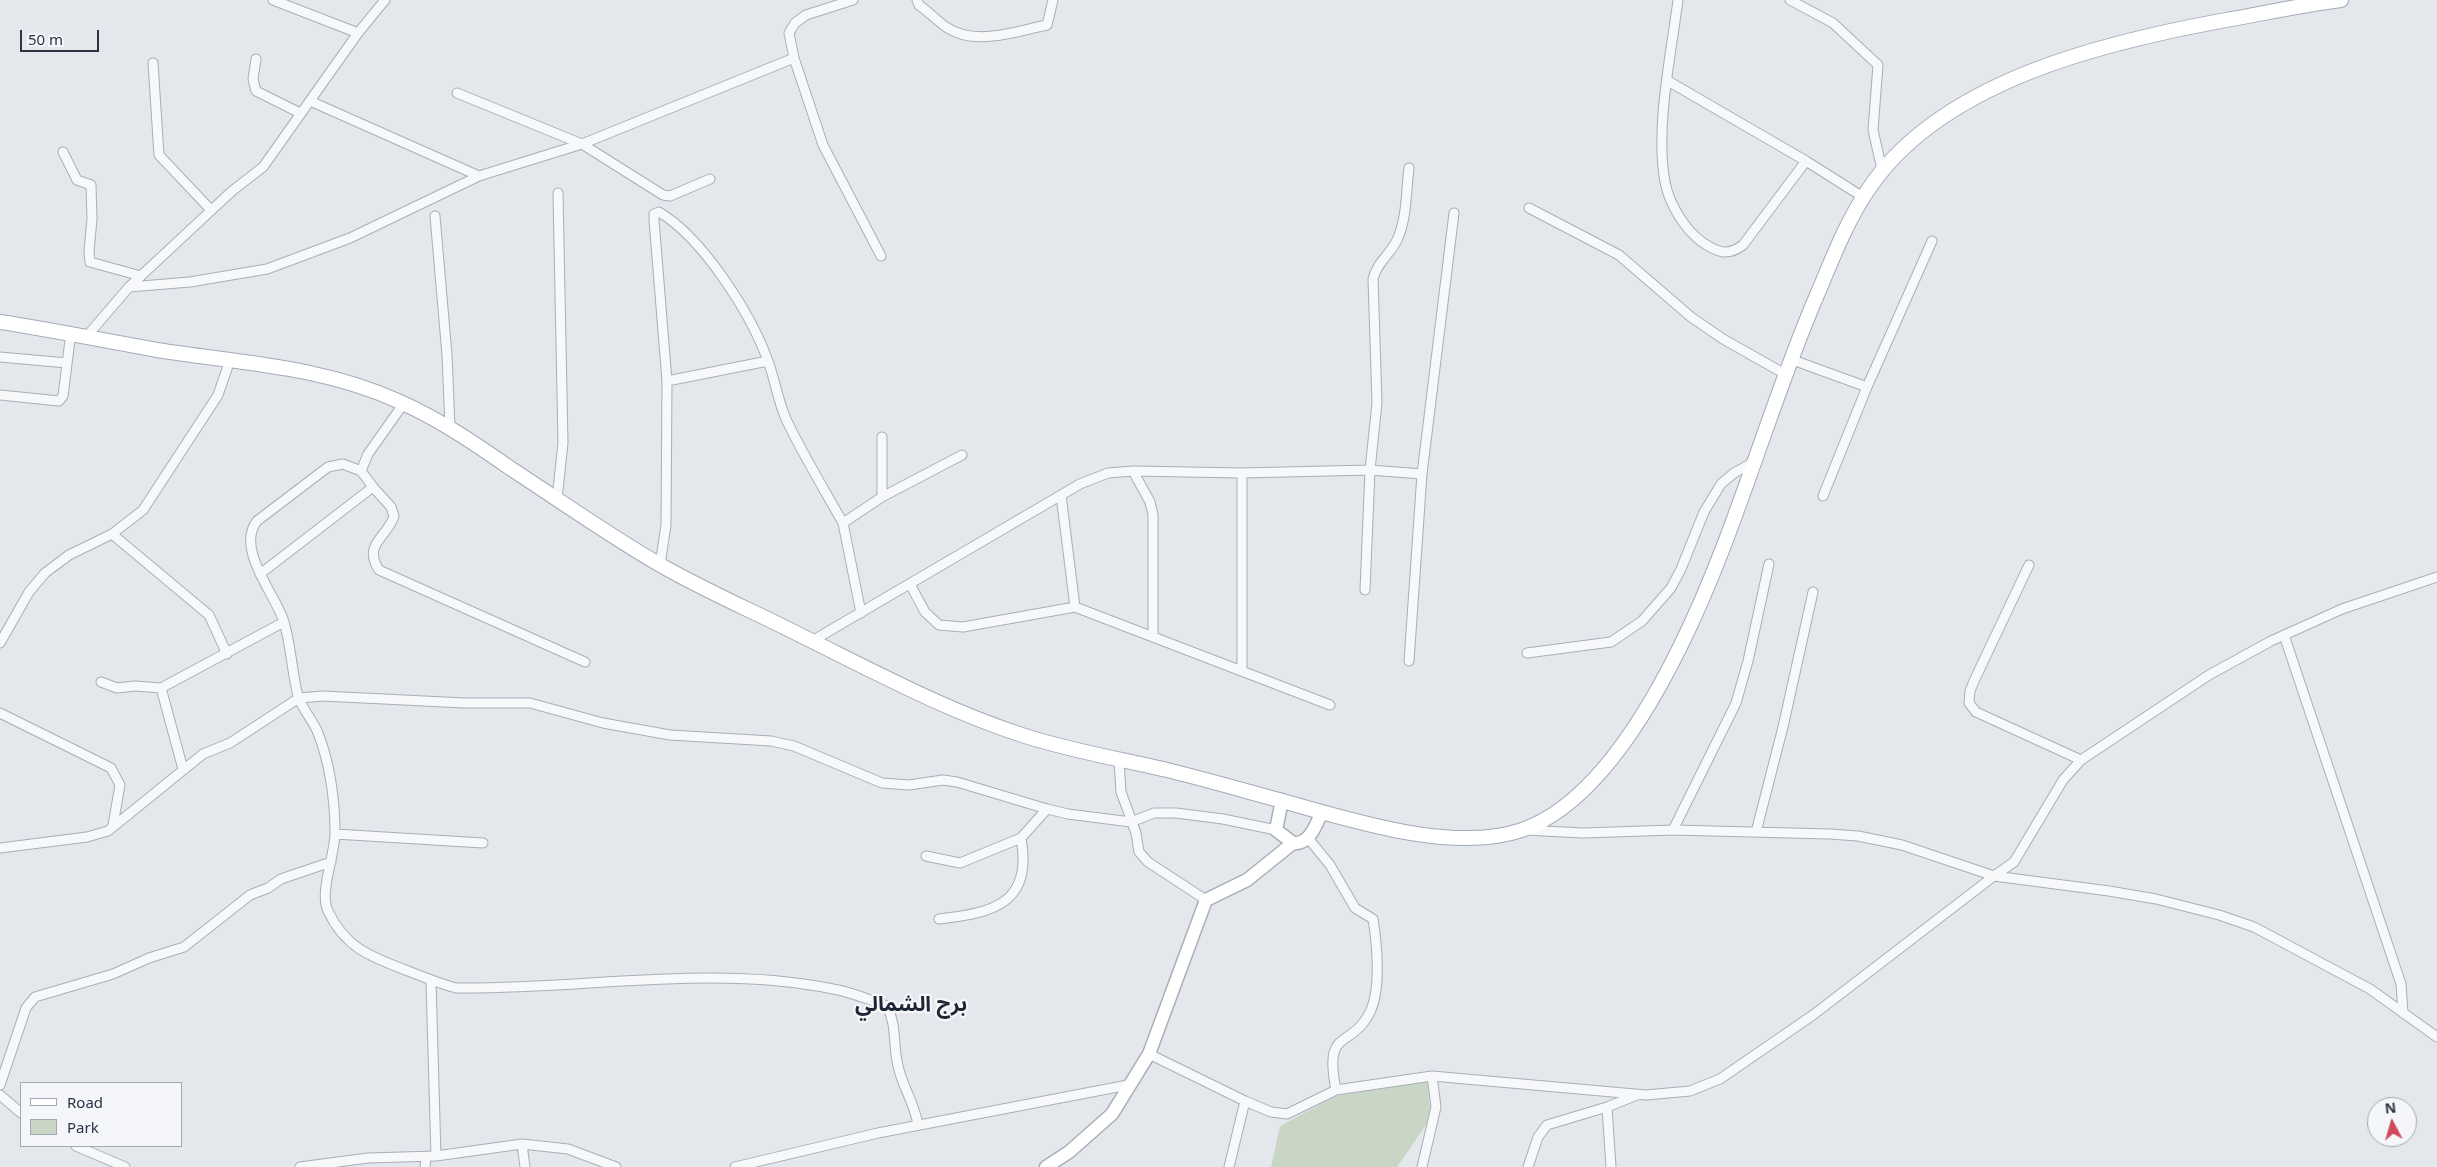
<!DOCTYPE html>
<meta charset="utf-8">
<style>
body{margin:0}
#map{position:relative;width:2437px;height:1167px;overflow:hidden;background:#e4e7ec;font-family:"Noto Sans",sans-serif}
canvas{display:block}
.legend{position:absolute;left:20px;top:1082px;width:162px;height:65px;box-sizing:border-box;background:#f4f6f9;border:1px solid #a4a8b1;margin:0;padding:6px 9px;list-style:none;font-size:15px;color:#2b3445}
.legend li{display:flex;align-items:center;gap:10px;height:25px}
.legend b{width:25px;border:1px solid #a4a8b1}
.north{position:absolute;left:2367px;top:1097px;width:50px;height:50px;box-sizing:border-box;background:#f4f6f9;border:1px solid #a4a8b1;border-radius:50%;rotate:354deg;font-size:14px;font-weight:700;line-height:20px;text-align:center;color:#2b3445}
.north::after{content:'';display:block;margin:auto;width:18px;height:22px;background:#d1495b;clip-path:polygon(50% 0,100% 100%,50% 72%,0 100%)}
.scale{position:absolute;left:20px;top:30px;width:79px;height:22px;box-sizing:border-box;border:2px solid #2b3445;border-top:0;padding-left:6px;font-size:15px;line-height:18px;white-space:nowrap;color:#2b3445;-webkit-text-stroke:4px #f4f6f9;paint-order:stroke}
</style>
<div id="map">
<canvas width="2437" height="1167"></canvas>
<ul class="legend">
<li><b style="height:6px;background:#fff"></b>Road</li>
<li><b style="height:14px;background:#c9d6c5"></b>Park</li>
</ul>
<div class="north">N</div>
<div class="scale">50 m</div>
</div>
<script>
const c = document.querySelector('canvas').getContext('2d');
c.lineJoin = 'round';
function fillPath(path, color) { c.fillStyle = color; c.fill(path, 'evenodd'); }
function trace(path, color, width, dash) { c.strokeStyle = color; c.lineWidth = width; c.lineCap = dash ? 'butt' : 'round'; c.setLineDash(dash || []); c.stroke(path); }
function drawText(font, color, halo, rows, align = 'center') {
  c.font = font + ' "Noto Sans","Noto Sans Arabic",sans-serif'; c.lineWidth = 4.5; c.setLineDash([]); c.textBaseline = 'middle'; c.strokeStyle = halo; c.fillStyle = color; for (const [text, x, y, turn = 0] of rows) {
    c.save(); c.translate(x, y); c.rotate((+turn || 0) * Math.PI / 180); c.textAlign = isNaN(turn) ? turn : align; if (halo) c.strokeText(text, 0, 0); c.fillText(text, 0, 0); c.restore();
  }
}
const green = new Path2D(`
 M1427,1081L1431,1118L1397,1167H1271L1280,1126L1336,1096Z`);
const street = new Path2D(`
 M273,0L358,33
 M853,0L806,15L795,23L789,33L794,58L823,145L881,256
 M917,0L919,5C929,12 936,20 946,27C975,47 1017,31 1047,25L1053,0
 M1678,0C1671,55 1655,128 1665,182C1669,203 1684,229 1702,242C1717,252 1727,257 1743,245L1806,161
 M1790,0L1833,23L1878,65L1873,130L1882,170
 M256,59L253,79L256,91L300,113
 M153,63L159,155L211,210
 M1668,81L1806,161L1863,197
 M457,93L582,144L663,195L670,196L710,179
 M310,101L479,176
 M63,152L77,180L91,185L92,219L89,251L90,262L141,276
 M1529,208L1619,255L1691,317L1723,339L1785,374
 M435,216L447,355L450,427
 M129,287L190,282L267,269L350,238L479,176L582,144L794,58
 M87,336L129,287L232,191L263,167L358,33L385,0
 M0,357L67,363
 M1790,359L1867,387
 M667,381L768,361
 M0,395L59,401L63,396L71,332
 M361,471L343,464L328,467L257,521C235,549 276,595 284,622C291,645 292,673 298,696C302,709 313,720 318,733C330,763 335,801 335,833C335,855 319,892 328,911C345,947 369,956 403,969C421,976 437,983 456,988C581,990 709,964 833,989C852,992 869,1000 887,1006C898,1028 892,1047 899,1070C904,1089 915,1105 918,1125
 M1133,471L1150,502L1153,515V636
 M1422,474L1454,213
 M373,487L391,507L394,516C388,537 362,544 379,570L585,662
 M1061,495L1075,607
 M1823,496L1867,387L1932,241
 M882,497V437
 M557,499L563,443L558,193
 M112,534L209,615L227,654
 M660,565L666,525L667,381L654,220V214L659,212C703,238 751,314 768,361C775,380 778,401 786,419C803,455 824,489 843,523
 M2029,565L1974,681L1970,691L1969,703L1976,712L2081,760
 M260,574L373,487L361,471L368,454L404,403
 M910,584L925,612L939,625L963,627L1075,607L1330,705
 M1365,590L1370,470L1377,403L1373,279C1377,262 1390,255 1397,240C1407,219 1406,191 1409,168
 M861,613L843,523L882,497L962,455
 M2284,635L2401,984L2403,1013
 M812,641L1080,484L1108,473L1133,471L1242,473L1370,470L1422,474L1409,661
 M0,643L29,592L45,573L69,555L112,534L143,510L218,395L230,360
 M1527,653L1611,642L1642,621L1671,588L1681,569L1704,512L1721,484L1734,473L1754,462
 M1242,671V473
 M101,682L117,688L135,686L161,688L284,622
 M161,688L183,769
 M0,713L111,768L120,785L113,825
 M1119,761L1121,792L1136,833L1139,852L1148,862L1206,900
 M1525,830L1583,833L1673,830L1830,834L1858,836L1902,845L1994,876L2109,891L2156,899L2219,915L2254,927L2370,989L2437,1037
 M1673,830L1736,703L1748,661L1769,564
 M1756,832L1783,727L1813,592
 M335,834L483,843
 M1308,838L1330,865L1355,908L1373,919C1377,944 1381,987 1371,1010C1352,1051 1323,1025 1336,1090
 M0,848L87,837L108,831L203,754L230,743L299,698L323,696L464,703H530L603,723L670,735L771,741L794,746L882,783L909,785L943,780L957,782L1047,809L1068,814L1131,822L1154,813H1176L1223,819L1276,830
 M926,856L960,863L1021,838L1047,809
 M939,919C994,913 1033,903 1021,838
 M431,982L436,1156
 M1149,1054L1245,1101L1271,1112L1287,1114L1336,1090L1432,1076L1646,1095L1690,1091L1720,1079L1813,1015L1994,876L2014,862L2063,780L2081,760L2209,675L2271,641L2342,609L2437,577
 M0,1085L26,1008L35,997L113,974L149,958L184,947L250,895L268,888L281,879L331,862
 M0,1095L21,1113
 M1607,1107L1611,1167
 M522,1144L525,1167
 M76,1146L125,1167
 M300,1167L368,1158L436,1156L522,1144L568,1149L616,1167
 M425,1167L426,1157
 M735,1167L878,1133L1128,1085
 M1229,1167L1245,1101
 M1422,1167L1436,1107L1432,1076
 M1528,1167L1538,1137L1547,1125L1607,1107L1637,1095`);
const secondary = new Path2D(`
 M1282,800L1276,830L1293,843
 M1046,1167L1069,1152L1112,1114L1149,1054L1206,900L1247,880L1293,843C1310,845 1316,824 1322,812`);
const primary = new Path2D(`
 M0,322C53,330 105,341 157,350C239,363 321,366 398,401C439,419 474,443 510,468C559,500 607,534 657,563C703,590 753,611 800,635C873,671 947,711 1025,736C1072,751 1120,759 1167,770C1204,779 1242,790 1279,800C1348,819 1452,854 1522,830C1593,805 1648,712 1680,647C1736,534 1767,411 1817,295C1832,260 1846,222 1868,190C1940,81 2105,42 2226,20C2265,13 2302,5 2341,0`);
const districtNames = [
 ["برج الشمالي",911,1005]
];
fillPath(green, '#c9d6c5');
trace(street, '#a9aeb7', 11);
trace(secondary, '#a9aeb7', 15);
trace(primary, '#a3abb8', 16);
trace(street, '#f7f8fa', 9);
trace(secondary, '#fff', 12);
trace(primary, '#fff', 14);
drawText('bold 21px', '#1d2536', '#f4f6f9', districtNames);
</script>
